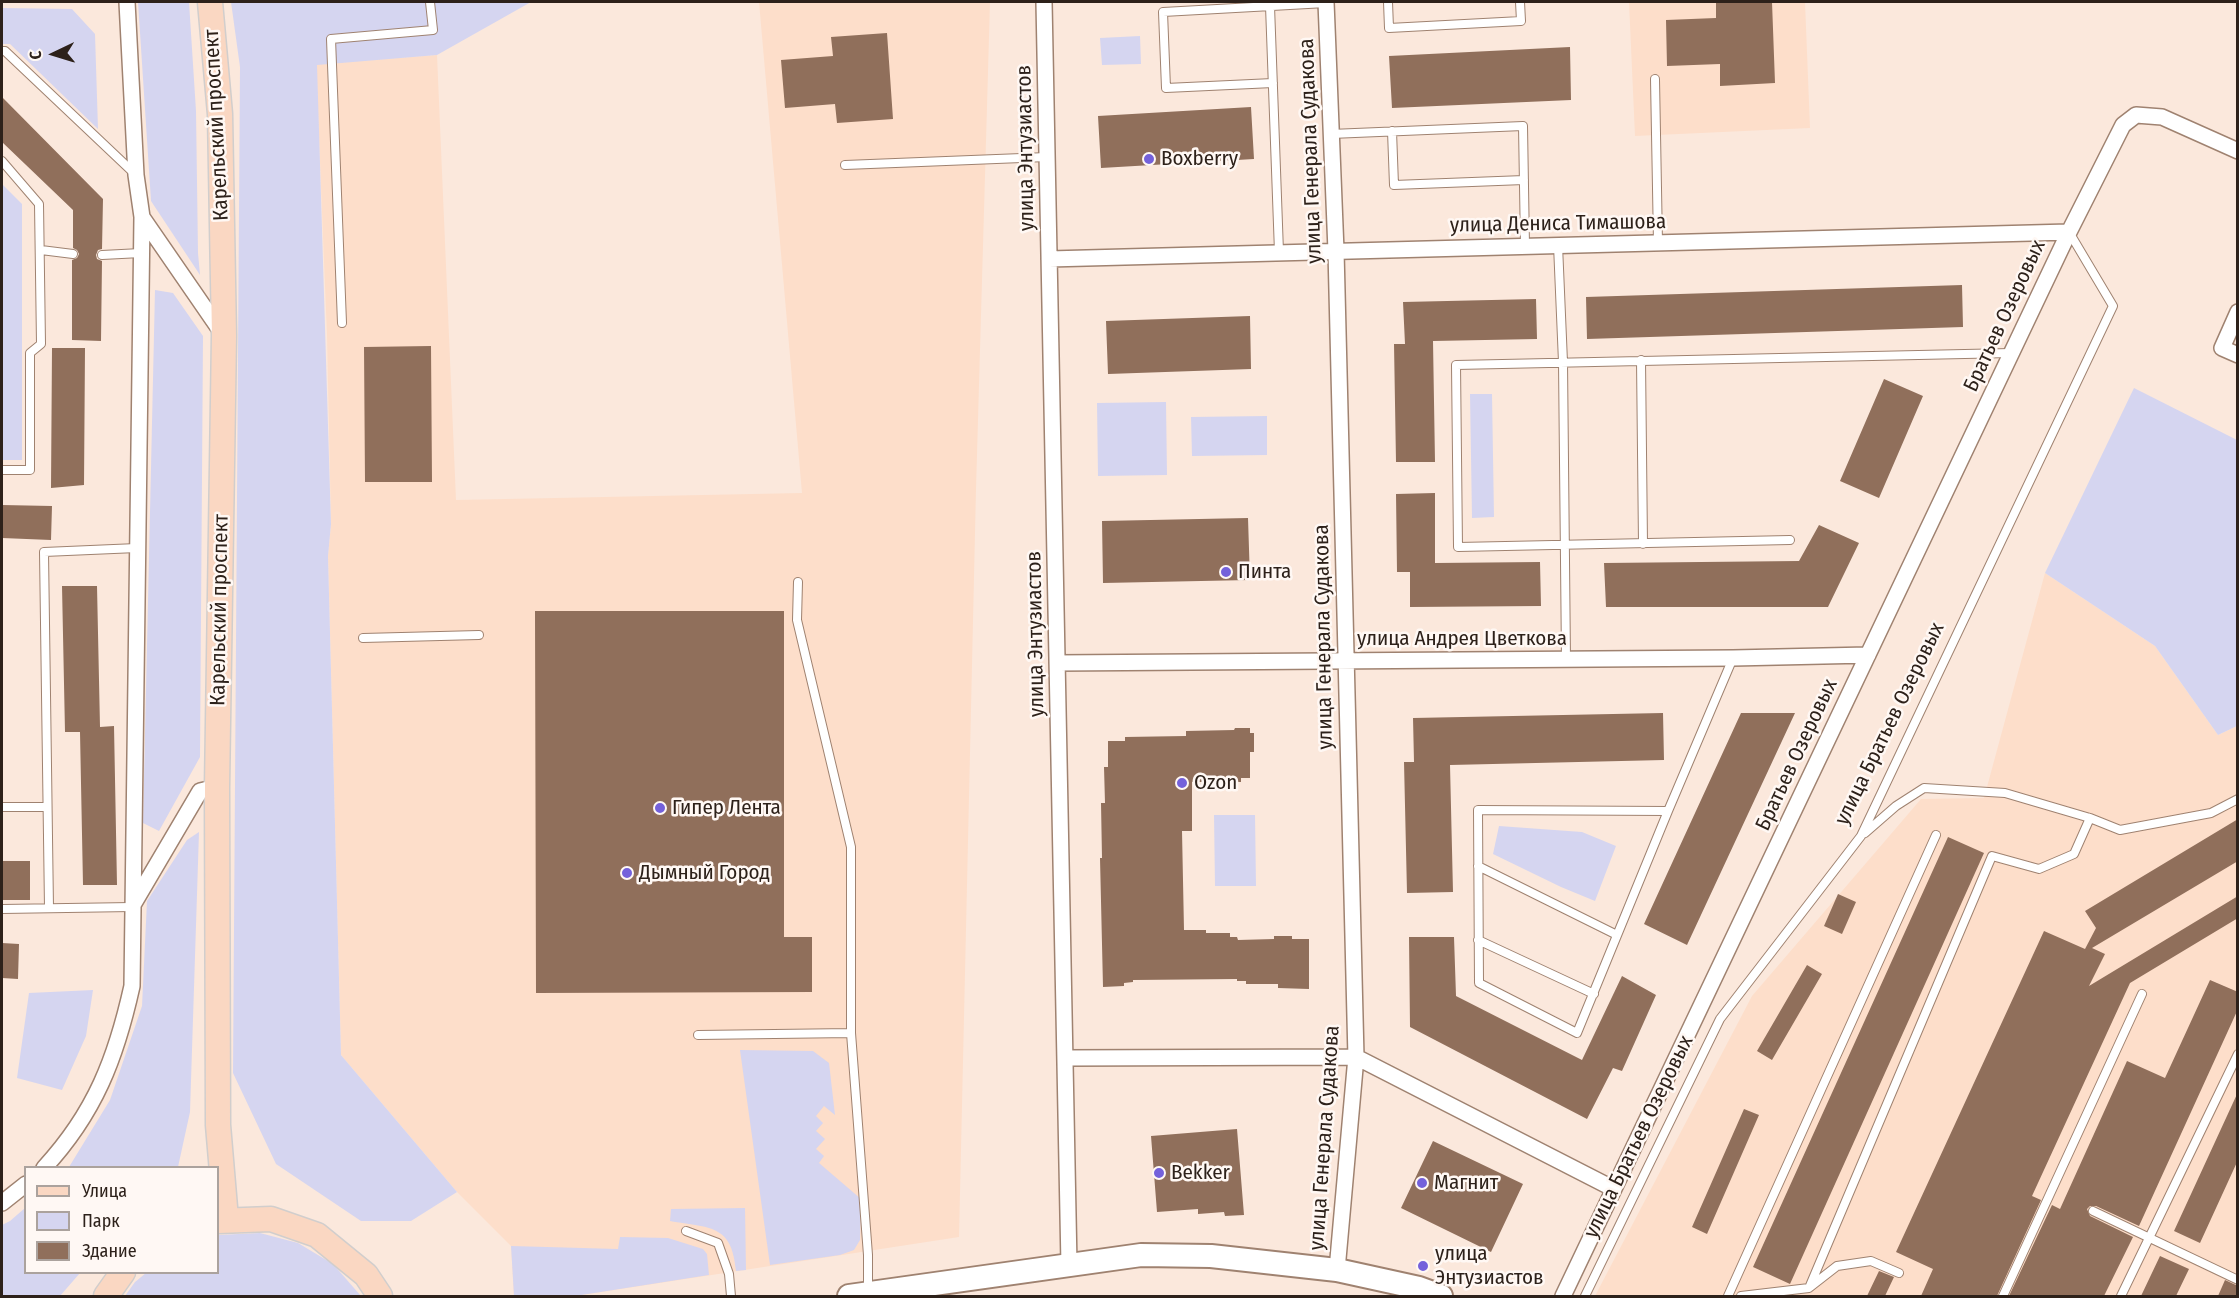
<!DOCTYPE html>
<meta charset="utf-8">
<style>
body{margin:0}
#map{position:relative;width:2239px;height:1298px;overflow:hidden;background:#fbe8dc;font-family:"Fira Sans Condensed",sans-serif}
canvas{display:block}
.frame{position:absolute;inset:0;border:3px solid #2d211a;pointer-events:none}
.legend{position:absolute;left:24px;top:1166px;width:195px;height:108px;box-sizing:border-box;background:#fff8f4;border:2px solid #aba29d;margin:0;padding:8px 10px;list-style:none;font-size:18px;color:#2d211a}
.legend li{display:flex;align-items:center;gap:12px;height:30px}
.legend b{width:30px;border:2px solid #aba29d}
.north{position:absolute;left:24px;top:24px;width:60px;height:60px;-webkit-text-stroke:4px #fff8f4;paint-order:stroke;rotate:266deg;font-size:16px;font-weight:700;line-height:24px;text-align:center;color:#2d211a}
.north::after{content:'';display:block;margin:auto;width:21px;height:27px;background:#2d211a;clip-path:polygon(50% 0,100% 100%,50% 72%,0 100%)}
</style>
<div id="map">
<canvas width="2239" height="1298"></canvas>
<div class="frame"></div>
<ul class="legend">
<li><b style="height:8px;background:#fad7c2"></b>Улица</li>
<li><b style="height:16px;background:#d5d5f0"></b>Парк</li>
<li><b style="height:16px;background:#906f5b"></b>Здание</li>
</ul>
<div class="north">С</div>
</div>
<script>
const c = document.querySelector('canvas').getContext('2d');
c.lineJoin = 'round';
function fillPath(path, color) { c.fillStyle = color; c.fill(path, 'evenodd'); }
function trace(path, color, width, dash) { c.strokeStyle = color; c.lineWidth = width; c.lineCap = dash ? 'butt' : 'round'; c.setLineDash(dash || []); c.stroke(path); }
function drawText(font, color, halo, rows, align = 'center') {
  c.font = font + ' "Fira Sans Condensed",sans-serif'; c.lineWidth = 5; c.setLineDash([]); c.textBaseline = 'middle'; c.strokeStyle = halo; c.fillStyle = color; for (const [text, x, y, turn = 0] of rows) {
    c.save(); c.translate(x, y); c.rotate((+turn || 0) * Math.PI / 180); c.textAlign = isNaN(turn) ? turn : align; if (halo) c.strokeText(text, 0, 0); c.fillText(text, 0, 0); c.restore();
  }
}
const built = new Path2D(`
 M759,2H990L976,489L959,1237L575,1296H514L511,1246L457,1192L341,1055L328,556L331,524L327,335L316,64L437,55L456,500L802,493Z
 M1629,2H1805L1810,128L1635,136Z
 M2045,573L2155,646L2218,735L2237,726V1296H1595L1752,996L1921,799L1984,798Z`);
const green = new Path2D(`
 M138,2H189L196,111L198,253L200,275L151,201Z
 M231,2H531L437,55L317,65L331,524L328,556L341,1055L457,1192L411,1221H361L276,1164L233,1073L240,67Z
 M2,8L72,9L95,34L98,129L10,44H2Z
 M1140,36L1141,64L1102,65L1100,38Z
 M2,184L22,204V460H2Z
 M155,290L173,293L203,336L200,757L159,831L143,823Z
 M2134,388L2237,440V726L2218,735L2155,646L2045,573Z
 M1470,394H1492L1494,517L1472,518Z
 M1166,402L1167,475L1098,476L1097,403Z
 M1267,416V455L1192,456L1191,417Z
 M1214,815H1255L1256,886H1215Z
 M1499,826L1582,832L1616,846L1595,901L1561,887L1493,854Z
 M199,832L190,1112L178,1167H69L110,1100L142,1006L147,901L187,840Z
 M93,990L86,1036L62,1090L17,1078L29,993Z
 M740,1050L813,1051L829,1063L835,1115L824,1106L816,1116L823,1123L816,1131L825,1139L816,1149L824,1156L819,1163L861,1199L860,1240L854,1250L840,1255L770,1265Z
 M25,1208L26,1272L80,1273L60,1296H2V1225L10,1221Z
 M745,1208L746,1270L736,1271C732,1224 710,1228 670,1221L671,1209Z
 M260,1233L298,1243L333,1264L361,1296H125L135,1282L146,1273L218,1272V1235Z
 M620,1237L668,1238L703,1249L707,1254L709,1275L575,1296H514L511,1246L618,1249Z`);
const building = new Path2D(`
 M1716,2H1772L1775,83L1720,86V64L1667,66L1666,20L1716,18Z
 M887,33L893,119L837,123L835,104L785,108L781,60L833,56L831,37Z
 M1570,47L1571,100L1392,108L1389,56Z
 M2,97L103,199L102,249L98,250L96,255L97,259L102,261L101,341L72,340V260L77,258L79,254L77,250L73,248V210L2,142Z
 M1251,107L1254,159L1101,168L1098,116Z
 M1962,285L1963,327L1587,339L1586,297Z
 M1536,299L1537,339L1433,341L1435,462H1396L1394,344H1405L1403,302Z
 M1250,316L1251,369L1108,374L1106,321Z
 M431,346L432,482H365L364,347Z
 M52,348H85L84,485L51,488Z
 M1884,379L1923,396L1879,498L1840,481Z
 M1435,493V563L1540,562L1541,606L1410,607V572H1397L1396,494Z
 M2,505L52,506L51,540L2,538Z
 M1248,518L1250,580L1103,583L1102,521Z
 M1819,525L1859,543L1828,607H1606L1604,563L1799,561Z
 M62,586H97L100,727L114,726L117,885H83L80,732H65Z
 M535,611H784V937H812V992L536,993Z
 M1663,713L1664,760L1450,765L1453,892L1407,893L1404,762H1414L1413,718Z
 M1741,713H1795L1687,945L1644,924Z
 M1235,728H1250V733H1254V752H1250V778H1241V782H1192V831H1182L1184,930H1206V933H1230V937H1237L1238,940L1274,939V936H1292V939H1309V989L1278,988V984H1246V981H1237V979L1133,980V982L1124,983V986L1103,987L1100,858H1102L1101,803H1105L1104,767H1108V741H1125V737L1186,736V731L1234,730Z
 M2238,819V861L2092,948L2105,954L2089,986L2238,896V918L2130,983L2032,1196L2041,1200L1997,1296H1921L1933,1269L1896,1252L2044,931L2085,949L2096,928L2085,911Z
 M1948,837L1984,853L1790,1284L1753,1267Z
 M2,861H30V900H2Z
 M1838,894L1856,902L1842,934L1824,926Z
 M1409,937H1454L1456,996L1582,1060L1622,976L1656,995L1622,1071L1613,1068L1587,1119L1410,1027Z
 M2,943L19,944L18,979L2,978Z
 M1807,965L1822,974L1772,1060L1757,1051Z
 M2210,980L2238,992V1009L2139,1226L2096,1206H2090L2087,1209L2090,1216L2133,1237L2104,1296H2009L2052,1205L2060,1209L2127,1061L2165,1078Z
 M2238,1092V1160L2200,1243L2174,1231Z
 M1744,1109L1759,1115L1707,1234L1692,1227Z
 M1237,1129L1244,1215L1225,1216L1224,1212L1198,1214V1209L1157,1212L1151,1136Z
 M1433,1141L1523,1184L1491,1252L1401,1208Z
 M2160,1256L2189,1269L2176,1296H2141Z
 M1879,1271L1894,1277L1885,1296H1867Z
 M2225,1280L2238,1286V1296H2218Z`);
const lane = new Path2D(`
 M1388,2L1389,28L1521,21L1520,2
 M1270,6L1279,252
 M2,51H5L135,174
 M1655,79L1658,243
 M1273,83L1166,88L1163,12L1326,3
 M1392,131L1394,185L1524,180
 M1331,134L1523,126L1525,246
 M2,161L39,204L41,344L30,353V470H2
 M845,165L1047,157
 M1558,245L1563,362L1566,660
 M41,250L73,254
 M102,255L141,253
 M342,323L331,39L433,30L430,2
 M1641,360L1643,544
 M1790,540L1458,547L1456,365L2011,353
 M798,582L797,620L851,847V1033L868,1255V1292
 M363,638L479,635
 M2,807H46
 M1668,811L1577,1033L1479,983L1478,810L1668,811L1733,658
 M1865,833L1896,806L1924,788L2005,793L2090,818L2120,830L2211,813L2238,799
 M1478,866L1617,935
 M49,908L44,552L137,548
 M2,909L132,907
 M1478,940L1594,994
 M698,1035L851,1033
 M2093,1211L2238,1280
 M686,1231L718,1243L729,1274L731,1296
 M1810,1287L1837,1266L1871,1261L1899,1273
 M1585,1296L1720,1019L1861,836L2113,306L2069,232
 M1728,1296L1936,835
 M1741,1296L1809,1288L1992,856L2039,869L2074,854L2090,818
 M2003,1296L2142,994
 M2121,1296L2238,1054`);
const street = new Path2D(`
 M1044,2L1069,1265
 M1326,2L1336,251L1356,1057L1337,1270
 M142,217L222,333
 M1049,259L2069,232
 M2238,312L2222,348L2238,355
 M1057,663L1733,658L1868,655
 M133,905L200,791L217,787
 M1065,1058L1356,1057L1614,1189
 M44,1168C95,1113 116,1058 132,986L142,217L136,175L127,2
 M2,1203L26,1184
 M1563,1296L2069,232L2123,125L2136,115L2162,117L2238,151`);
const secondary = new Path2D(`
 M849,1296L1141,1255L1211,1256L1337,1270L1419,1288L1441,1296`);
const primary = new Path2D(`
 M210,2L220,114L224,336L217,787L218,1125L226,1219
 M218,1221L271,1219L317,1235L366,1275L380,1296
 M106,1296L123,1272`);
const markers = [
 [1149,159,6,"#7461db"],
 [1226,572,6,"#7461db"],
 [1182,783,6,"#7461db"],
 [660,808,6,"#7461db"],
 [627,873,6,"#7461db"],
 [1159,1173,6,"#7461db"],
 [1422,1183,6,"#7461db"],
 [1423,1266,6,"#7461db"]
];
const streetNames = [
 ["Карельский проспект",217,125,-93],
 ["улица Энтузиастов",1026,148,-91],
 ["улица Генерала Судакова",1311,151,-92],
 ["улица Дениса Тимашова",1558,224,-1],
 ["Братьев Озеровых",2005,316,-65],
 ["Карельский проспект",220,610,-89],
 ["улица Энтузиастов",1036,634,-91],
 ["улица Генерала Судакова",1324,637,-91],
 ["улица Андрея Цветкова",1462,639],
 ["улица Братьев Озеровых",1890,724,-64],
 ["Братьев Озеровых",1797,755,-65],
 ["улица Братьев Озеровых",1639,1137,-64],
 ["улица Генерала Судакова",1325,1138,-86]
];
const poiNames = [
 ["Boxberry",1161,159],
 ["Пинта",1238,572],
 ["Ozon",1194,783],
 ["Гипер Лента",672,808],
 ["Дымный Город",639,873],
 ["Bekker",1171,1173],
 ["Магнит",1434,1183],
 ["улица",1435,1254],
 ["Энтузиастов",1435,1278]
];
fillPath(built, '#fddeca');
fillPath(green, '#d5d5f0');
fillPath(building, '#906f5b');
trace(lane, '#9f8270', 10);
trace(street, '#9f8270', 18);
trace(secondary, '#9f8270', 26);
trace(primary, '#d1cecd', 27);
trace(lane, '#fff', 8);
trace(street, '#fff', 15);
trace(secondary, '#fff', 22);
trace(primary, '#fad7c2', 24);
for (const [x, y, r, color] of markers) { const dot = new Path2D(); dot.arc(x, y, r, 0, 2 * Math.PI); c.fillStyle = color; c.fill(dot); trace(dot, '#fff8f4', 2); }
drawText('21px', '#2d211a', '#fff8f4', streetNames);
drawText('21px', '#2d211a', '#fff8f4', poiNames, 'left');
</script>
